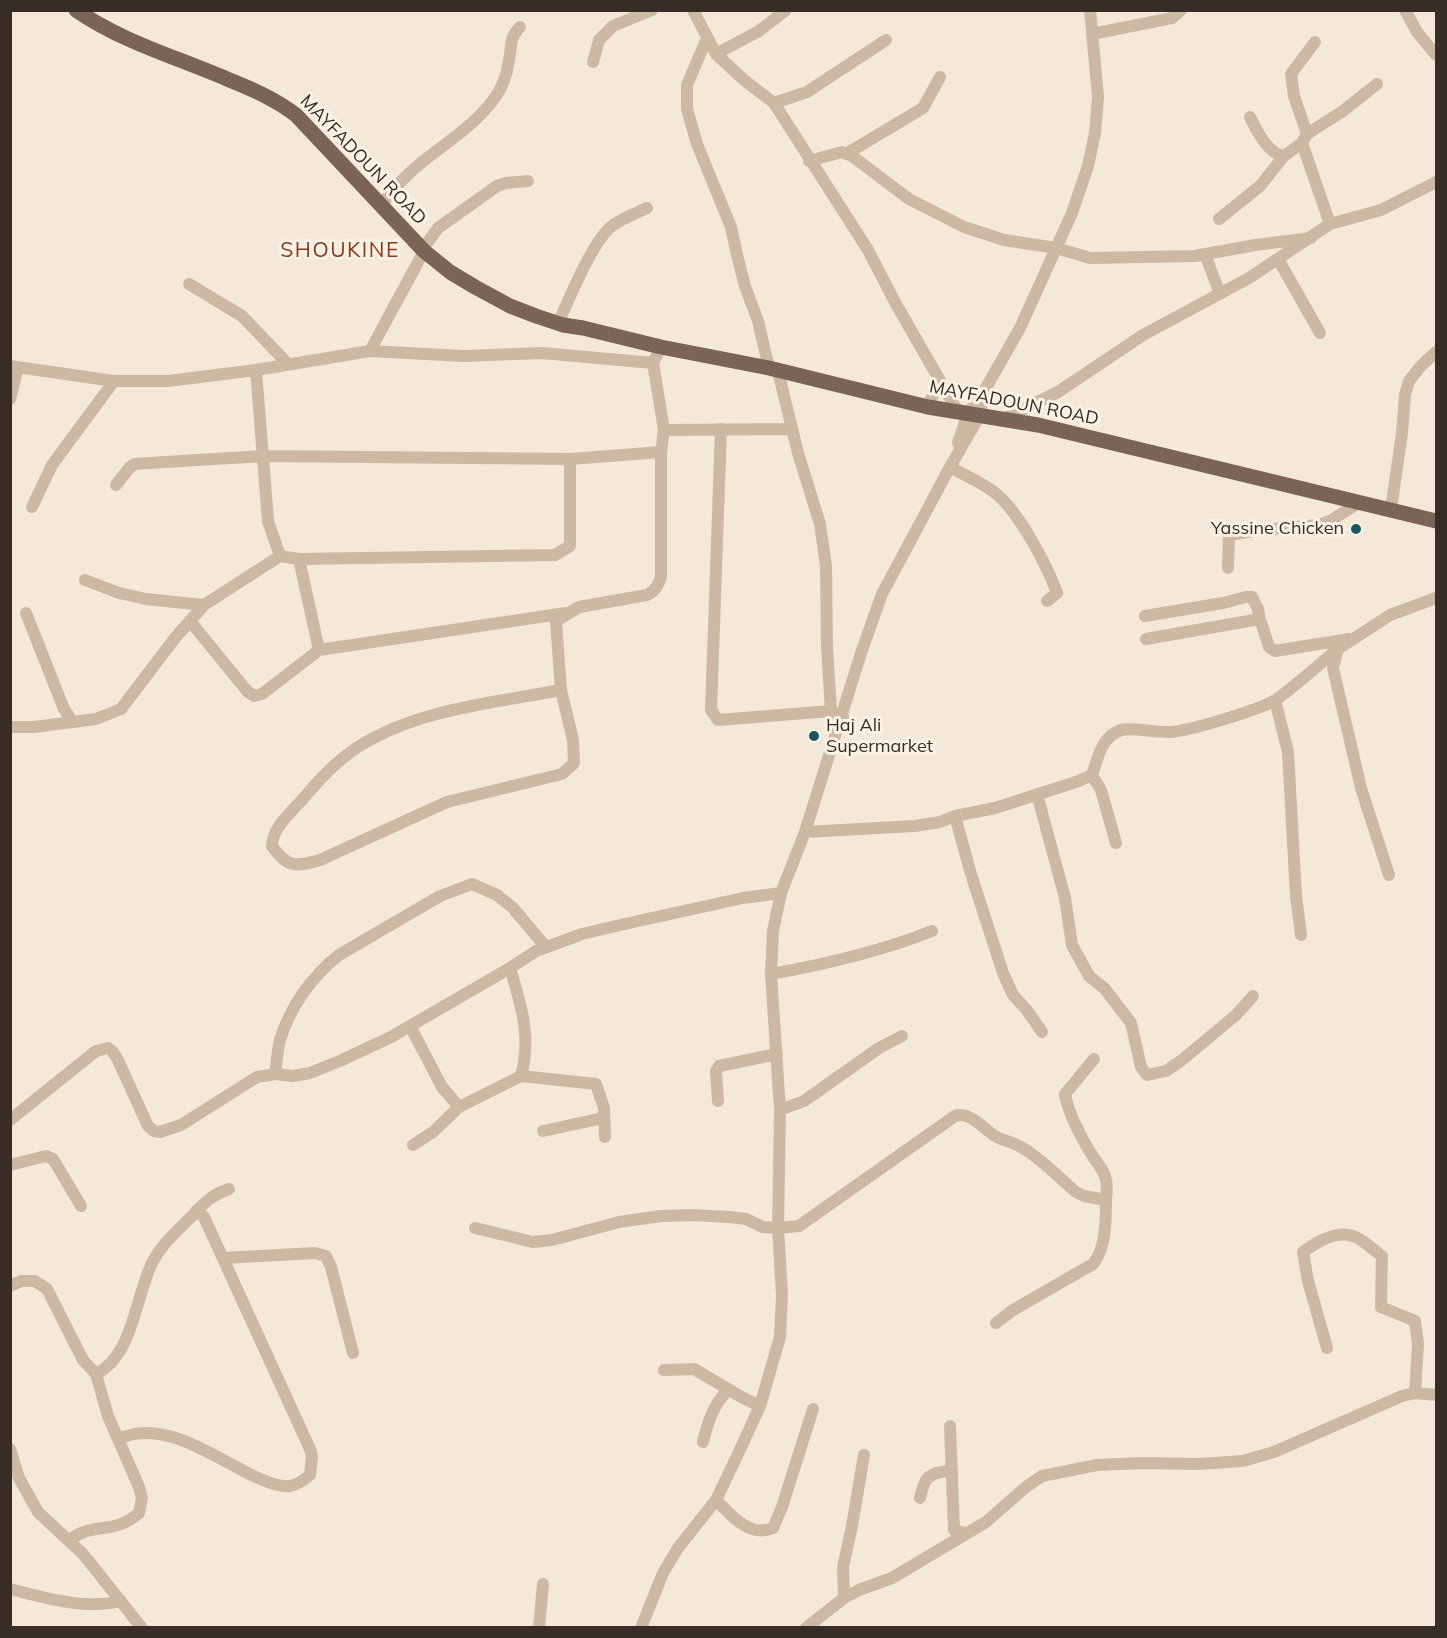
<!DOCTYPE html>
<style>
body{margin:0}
#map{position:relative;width:1447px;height:1638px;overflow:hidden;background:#f4e8d9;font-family:Mulish,sans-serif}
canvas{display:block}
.frame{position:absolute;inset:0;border:12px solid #382c26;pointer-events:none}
</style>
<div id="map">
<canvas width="1447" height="1638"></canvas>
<div class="frame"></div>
</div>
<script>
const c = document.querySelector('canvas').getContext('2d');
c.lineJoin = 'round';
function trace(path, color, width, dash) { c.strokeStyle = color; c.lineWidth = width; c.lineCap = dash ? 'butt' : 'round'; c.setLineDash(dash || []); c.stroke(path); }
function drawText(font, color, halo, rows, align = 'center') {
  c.font = font + ' Mulish,sans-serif'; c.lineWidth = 6; c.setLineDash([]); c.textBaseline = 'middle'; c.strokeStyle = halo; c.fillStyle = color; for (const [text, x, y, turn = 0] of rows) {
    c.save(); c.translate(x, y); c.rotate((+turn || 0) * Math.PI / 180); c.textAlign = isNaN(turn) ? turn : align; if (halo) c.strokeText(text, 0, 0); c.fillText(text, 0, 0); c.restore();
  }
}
const minor = new Path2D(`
 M693,10L716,54L744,80L774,103L868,250L896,304L958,412
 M1405,10L1417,32L1436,55
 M1092,34L1172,18L1181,10
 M707,38L687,85V109L697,144L731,227L737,255L745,286L758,321L769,368
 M1315,42L1291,74L1294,96L1307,134L1302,143L1330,224
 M716,54L759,31L786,10
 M593,62L599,40L613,26L652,10
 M774,103L807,92L886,40
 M1250,117C1257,131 1268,154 1284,156L1302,143
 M1307,134L1343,111L1377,84
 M846,154L923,108L940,77
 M809,161L842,152L852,156L909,199L964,227L1004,240L1056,248L1090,258L1195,256L1255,245L1311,238
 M385,200C396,186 407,174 421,163C446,143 475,125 494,99C503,87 507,75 509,60C512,46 509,38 520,27
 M1219,219L1260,186L1284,156
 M428,242L438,228L497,186L506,183L528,181
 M424,251L370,351L464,356L542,353L653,363
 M1205,254L1220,294
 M1278,259L1320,333
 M189,284L242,316L288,364
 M560,319C571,295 593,240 613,225C623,218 636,213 647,208
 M661,347L653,363L664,430
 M10,366L114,381
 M256,370L268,521L280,556
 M778,371L798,453L820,524L826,566L827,647L831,711
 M10,399L18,367
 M928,407L939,379
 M1003,419L1058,392L1143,335L1249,278L1330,224L1381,210L1436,182
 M721,429L711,710L718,720L831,711L843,717
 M958,443L968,413L983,393L1020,328L1072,213L1088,166L1095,133L1098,97L1090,10
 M570,459L661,452
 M950,467C964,475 981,482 994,492C1018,510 1047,565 1057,593L1047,601
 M32,507L52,465L114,381H168L256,370L370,351
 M1391,509L1402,433L1405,395L1409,381L1421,366L1436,352
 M299,559L319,650L566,613
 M1228,568L1229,535L1260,530L1319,525L1330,521L1360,502
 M85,580L119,593L146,599L204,605L280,556L299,559L555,555L570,546V459L264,456L165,462L135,464L130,467L116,485
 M26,613L64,709L72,721
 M1145,616L1223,603L1246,597H1252L1258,609L1260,619
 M190,621L247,691L254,696L262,694L319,650
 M1146,639L1260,619L1269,647L1275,651L1349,639
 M561,690C493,703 418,709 358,747C336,761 318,781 301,801C290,813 272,829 272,846C287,868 296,867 320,860L447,802L562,774L574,763L573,740L561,690L556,621L579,607L647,595C655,591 658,586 661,577V452L664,430L792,429
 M1275,700L1288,752L1296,896L1301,935
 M10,727H34L96,719L121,709L175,638L204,605
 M1092,775L1101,790L1116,843
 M1037,794L1065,898L1072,945L1089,976L1105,989L1131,1023L1141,1067L1147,1075L1166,1071L1182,1060L1236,1015L1253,996
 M955,816L971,874L1003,973L1013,995L1026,1009L1042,1032
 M805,832L915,826L940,822L955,816L995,808L1076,782L1092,775C1098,758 1101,737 1121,730C1131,727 1158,733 1171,732C1192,730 1260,710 1277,699C1298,684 1318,665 1338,649
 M1389,875L1361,788L1333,668L1338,649L1390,615L1436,598
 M771,974C827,964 879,952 932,931
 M410,1026L442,1087L459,1107L521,1076C532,1038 521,1005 510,968
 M1094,1059L1065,1094C1068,1113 1080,1135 1090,1152C1103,1172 1109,1173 1106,1200
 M275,1074C277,1063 277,1051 280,1040C290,1007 312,976 339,955L440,896L472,884L497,895L513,908L546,947
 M521,1076L596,1084L604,1108L605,1137
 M718,1101L716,1071L719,1066L777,1054
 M780,1110L804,1101L879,1048L902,1036
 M10,1120L96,1051L108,1048L112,1051L117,1058L148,1126L154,1131L160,1132L181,1125L257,1077L275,1074L293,1076L310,1073L342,1060L391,1037L510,968L536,951L582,934L629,923L743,898L781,893
 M543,1131L603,1118
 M413,1145L433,1132L459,1107
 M10,1165L46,1156L53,1159L81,1206
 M475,1228L533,1242L552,1240L619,1222L661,1216L693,1215L729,1217L746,1219L763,1227L779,1228
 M778,1228L799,1226L955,1116C969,1111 983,1128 995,1136C1003,1141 1013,1142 1021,1147C1041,1158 1058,1177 1076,1192L1084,1196L1106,1200C1106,1219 1106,1249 1093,1264L1013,1310L996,1323
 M223,1258L315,1253L326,1256L331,1267L353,1353
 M10,1286L21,1281H35L47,1289L83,1360L96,1374L108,1416L139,1487L142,1498L139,1513C115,1535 91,1522 70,1540
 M1327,1348L1308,1281L1303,1252C1315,1243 1336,1230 1353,1236C1363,1239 1373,1250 1382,1256L1381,1307L1415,1321L1418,1344L1415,1393
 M664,1370L694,1369L743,1398L760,1406
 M96,1374C134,1355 135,1296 153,1261C162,1244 176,1232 189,1219C203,1205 210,1195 229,1189
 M950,1426L954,1530L965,1533
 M119,1439C164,1417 218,1460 258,1478C268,1482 278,1487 290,1486C297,1485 304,1480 310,1475L312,1456L310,1449L204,1217L196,1211
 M703,1442C708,1422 713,1405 728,1390
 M10,1449L19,1478L38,1512L83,1554L142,1628
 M920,1498C925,1474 929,1474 952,1470
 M716,1500C731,1515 749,1538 773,1528L782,1507L813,1409
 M10,1589C46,1598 85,1610 121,1601
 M844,1598L843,1567L852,1526L864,1455
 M539,1628L543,1584
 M641,1628L663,1573L678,1548L716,1500L738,1454L760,1406L780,1337L782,1295L778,1228L780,1110L771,974L773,931L781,893L805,832L862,650L882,594L950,467L980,415L983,393
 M806,1628L844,1598L859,1590L892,1578L986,1522L1026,1487L1042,1476L1097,1465L1142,1463L1199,1464L1243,1461L1274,1452L1402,1396L1415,1393L1436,1395`);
const major = new Path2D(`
 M76,10C122,42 176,57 227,79C252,89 275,99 296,115L424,251L450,272L475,287L510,306L536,316L563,325L583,328L661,347L769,368L928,407L1038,425L1436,521`);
const markers = [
 [1356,529,6,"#18575d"],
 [814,736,6,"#18575d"]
];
const streetNames = [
 ["MAYFADOUN ROAD",363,160,46],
 ["MAYFADOUN ROAD",1014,403,11]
];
const poiNames = [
 ["Yassine Chicken",1344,529],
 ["Haj Ali",826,726,"left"],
 ["Supermarket",826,747,"left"]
];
const quarterNames = [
 ["SHOUKINE",340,251]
];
trace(minor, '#cdb8a4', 12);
trace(major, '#7b6356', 15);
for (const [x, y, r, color] of markers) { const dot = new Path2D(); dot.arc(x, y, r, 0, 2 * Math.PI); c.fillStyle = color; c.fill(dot); trace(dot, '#fbf2e6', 2); }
drawText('18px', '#382c26', '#fbf2e6', streetNames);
drawText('18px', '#382c26', '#fbf2e6', poiNames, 'right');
c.letterSpacing = '1.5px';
drawText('21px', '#8e3718', '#fbf2e6', quarterNames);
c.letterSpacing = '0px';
</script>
